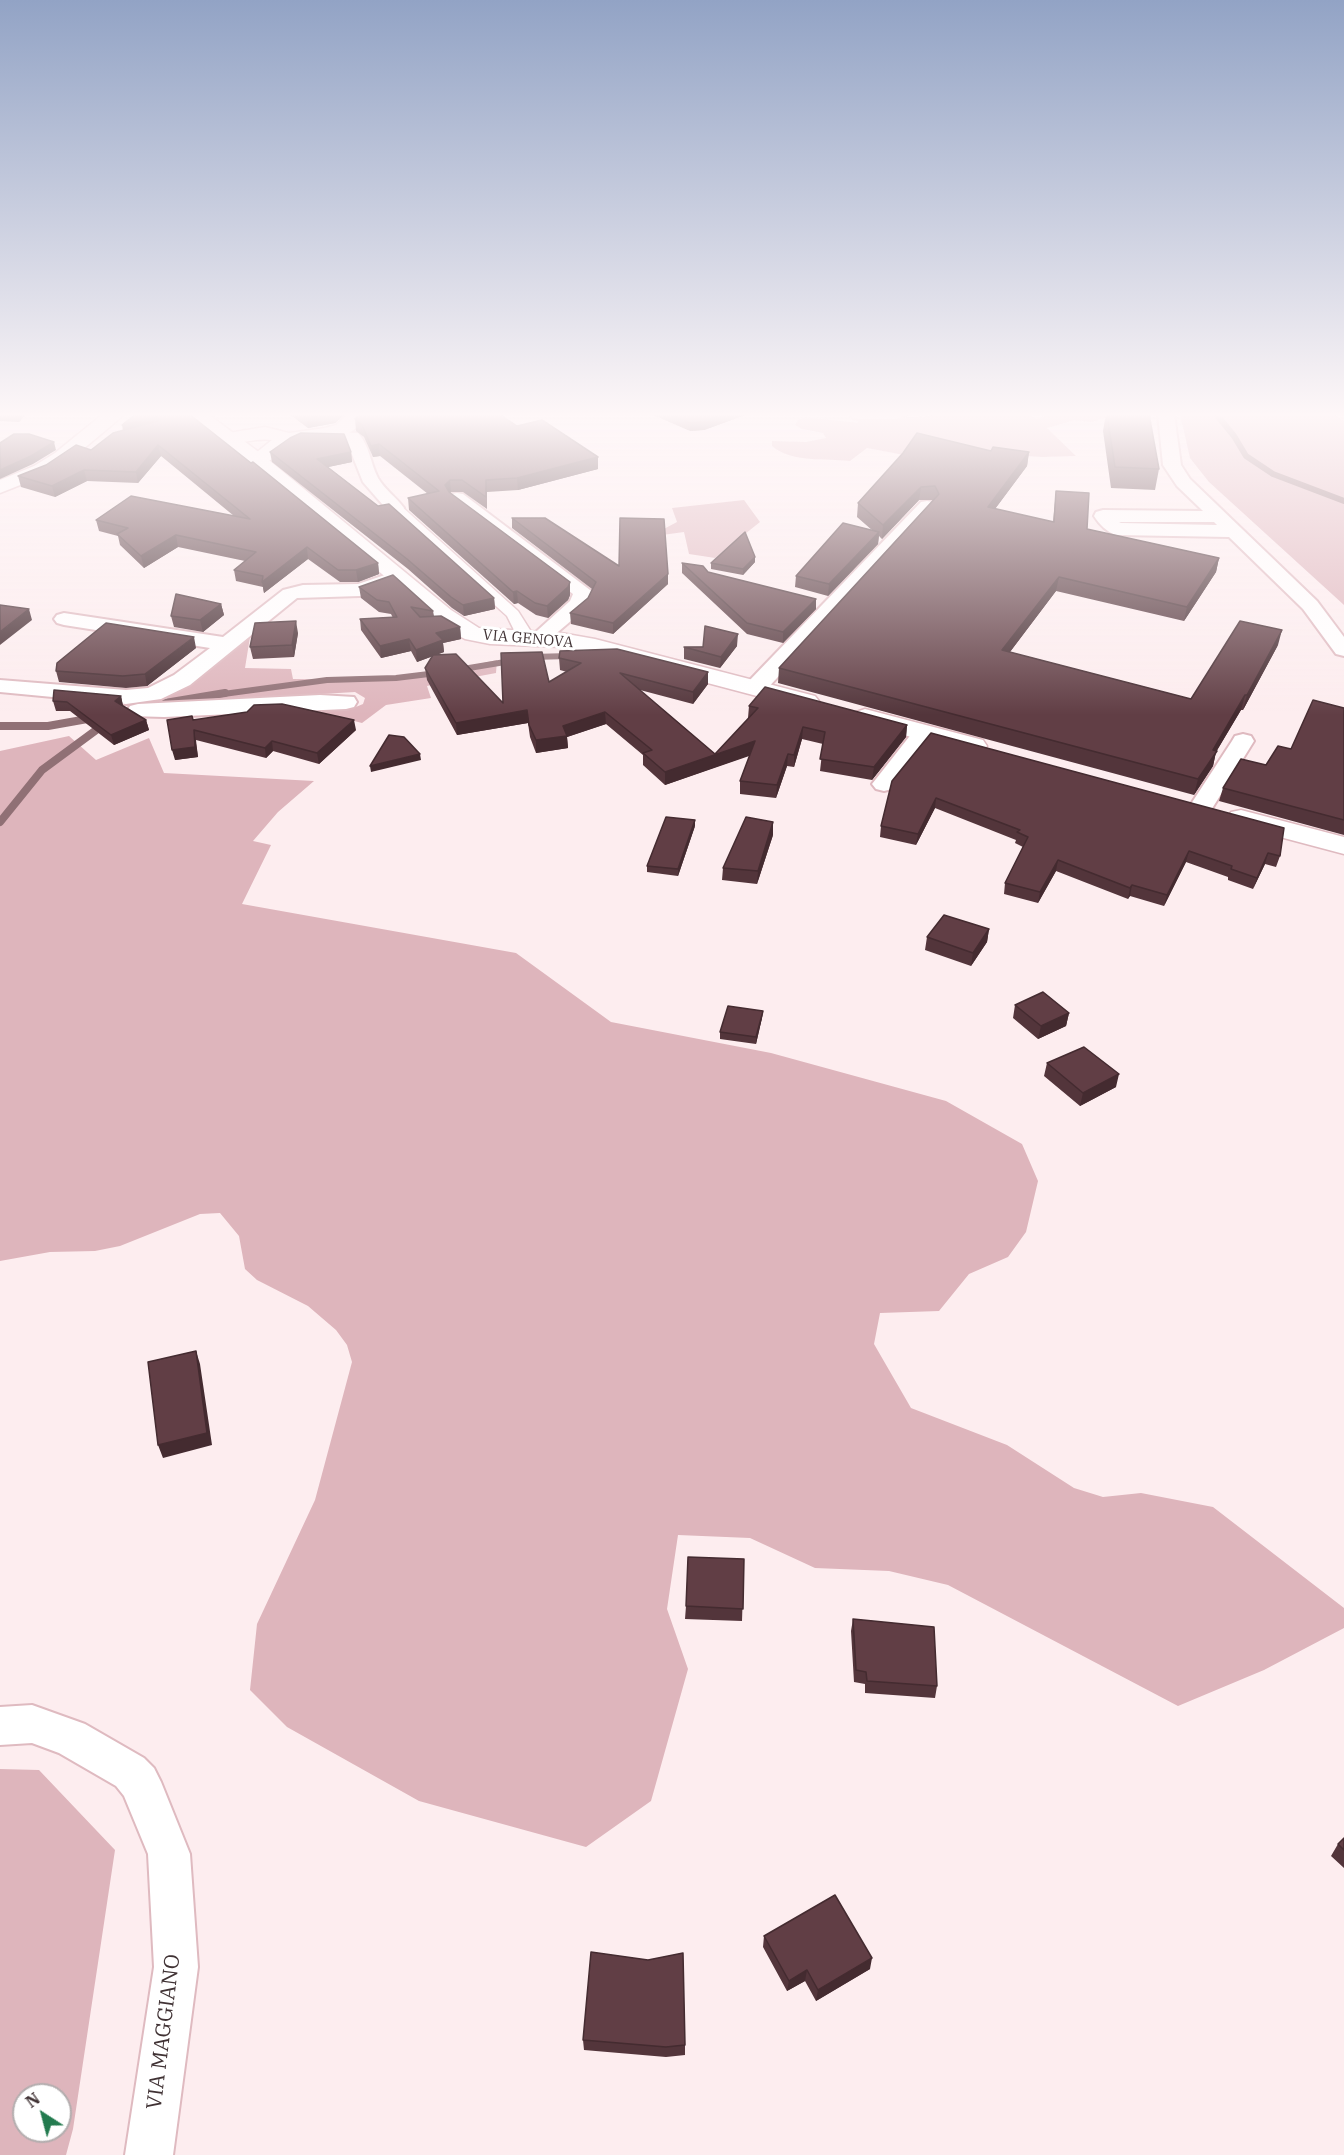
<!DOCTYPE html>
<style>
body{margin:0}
#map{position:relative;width:1344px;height:2155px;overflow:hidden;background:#fdedef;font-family:"IBM Plex Serif",serif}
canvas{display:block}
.north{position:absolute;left:12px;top:2083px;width:60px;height:60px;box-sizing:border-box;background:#fff;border:2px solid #b3adae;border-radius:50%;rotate:324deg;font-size:16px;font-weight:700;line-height:24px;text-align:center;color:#403234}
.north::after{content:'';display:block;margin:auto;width:21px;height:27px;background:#237b4f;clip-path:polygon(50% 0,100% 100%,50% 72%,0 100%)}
</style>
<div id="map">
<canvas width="1344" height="2155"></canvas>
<div class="north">N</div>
</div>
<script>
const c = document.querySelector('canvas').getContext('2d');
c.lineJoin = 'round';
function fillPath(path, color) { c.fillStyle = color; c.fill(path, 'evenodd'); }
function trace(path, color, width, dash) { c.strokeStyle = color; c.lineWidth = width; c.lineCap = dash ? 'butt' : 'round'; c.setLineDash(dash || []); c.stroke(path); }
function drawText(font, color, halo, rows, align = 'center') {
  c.font = font + ' "IBM Plex Serif",serif'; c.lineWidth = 6; c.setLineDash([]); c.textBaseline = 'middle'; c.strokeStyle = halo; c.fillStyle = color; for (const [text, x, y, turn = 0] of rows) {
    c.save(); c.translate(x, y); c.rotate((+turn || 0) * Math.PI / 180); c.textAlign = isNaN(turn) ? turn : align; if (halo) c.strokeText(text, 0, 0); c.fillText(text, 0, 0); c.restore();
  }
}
const green = new Path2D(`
 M946,414H1029L1036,419L1051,414H1119L1091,422L1074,420L1047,428L1076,456L1042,457L980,453L904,455L867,448L850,461C825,458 792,463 772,446V441L806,442L826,438L823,433L802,429L795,425L798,420L805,417L858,423V418L919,417Z
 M1180,414H1333L1344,421V605L1209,482L1190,458Z
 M744,500L760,522L715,558L689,554L684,532L662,535L658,532L677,522L672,508Z
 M251,631L245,668L291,669L293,679L373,680L441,672L497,660L496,673L427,686L431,698L386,705L362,723L319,712L320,709H351L363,704L365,698L355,692L169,703L166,699Z
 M69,736L96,760L149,738L164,773L314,781L278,812L253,841L271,845L242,904L516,953L611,1022L771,1053L946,1101L1022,1144L1038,1181L1026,1232L1008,1257L969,1274L939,1311L880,1313L874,1344L911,1408L1007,1445L1074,1488L1103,1497L1141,1493L1213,1507L1344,1608V1628L1264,1670L1178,1706L948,1585L889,1571L815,1568L750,1538L678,1535L667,1609L688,1669L651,1801L586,1847L419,1801L287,1727L250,1690L257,1624L315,1500L352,1362L347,1345L336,1330L308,1306L257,1280L245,1269L239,1236L220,1213L200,1214L120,1246L95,1251L50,1252L0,1261V751Z
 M0,1769L39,1770L115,1850L73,2129L66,2155H0ZM24,2095H60V2131H24Z`);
const streamFar1 = new Path2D(`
 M1216,414L1234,436L1246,456L1273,474L1344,501
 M531,657L570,656
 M457,670L511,661
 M216,695L327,680L396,678L437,673`);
const stream = new Path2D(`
 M159,704L225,693
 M0,726H48L93,718
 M0,822L42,770L103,725`);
const pedestrian = new Path2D(`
 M395,504L400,505L518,611L530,630L531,640L528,643H518L514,630L507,616L390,511L388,508L390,505Z`);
const minor = new Path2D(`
 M851,414H906L898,419H859L853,418Z
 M1158,414H1174L1181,465L1190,479L1317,601L1344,637V656L1336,654L1303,609L1229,537L1116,535C1107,532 1099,524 1094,516L1096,512L1103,510L1203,511L1177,486L1163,465ZM1119,522H1214L1217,525L1121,523Z
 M314,431L358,433C370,446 370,463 378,478C385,490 396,497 404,508L401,512H389L363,482L347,442L308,440L306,436L308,432Z
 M457,493L463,494L594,593L586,608L545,643L538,645L531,643L528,639L570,601L573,594L451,502L448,498L451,494Z
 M927,501L933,502L936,506L933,510L764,692L756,693L748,692L745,687L748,682L921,502Z
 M397,571L404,573L407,577L404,581L360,596L297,598L190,685L161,699L126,704L0,692V680L126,690L148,688L174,675L210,648L64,625L57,623L54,619L57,615L64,613L223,637L283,590L303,585L358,584Z
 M320,695L354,697L357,702L354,707L346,709L164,717L130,716L127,711L130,706L138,704Z
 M924,726L932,728L935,733L932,738L892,789L884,791L876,789L872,784L876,779L916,728Z
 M1243,734L1251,736L1254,741L1213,807L1209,812L1201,814L1193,812L1189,807L1232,741L1235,736Z
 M32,1705L85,1724L144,1758L154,1768L161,1782L190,1854L198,1967L173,2155H125L154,1967L148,1854L124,1796L116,1786L59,1753L32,1743L0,1745V1707Z`);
const tertiary = new Path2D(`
 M348,414H368C362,422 356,430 347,434C331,442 312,437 296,443C280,450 268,469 250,464L247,460L272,440C255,437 238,446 222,442L219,438L222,434L265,427L289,433L325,428L336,425Z`);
const secondary = new Path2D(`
 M103,414H125L69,461L48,474L0,493V480L34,466L55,453Z
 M187,414H208L264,456L451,610L479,628L561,633L595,639L815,696L819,701L815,706L806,709L594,653L561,647L490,644L465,639L455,634Z
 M865,709L983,740L987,746L983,752L974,754L856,722L852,717L856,712Z
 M1241,810L1344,837V854L1231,824L1227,818L1231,812Z`);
const wall = new Path2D(`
 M0,414H26L19,422L0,421Z
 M136,414H189L251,463L378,563L379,574L358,582H340L308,559L264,593L263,587L236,581L234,570L245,561L178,547L144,568L120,545L118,536L99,531L96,520L234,516L161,456L138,483L87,481L55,497L21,487L18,476L91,450L123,430Z
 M289,414H345L335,423L308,428Z
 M651,414H748L704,430L690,431Z
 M1106,414H1149L1159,469L1155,490L1111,488L1103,431Z
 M355,419L517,426L598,457V469L518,490L487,492V509L463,492H451L450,493L570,582V595L568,600L548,618L536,615L518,603L514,604L409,510L408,498L428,494L380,456L373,457L364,437L356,431Z
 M991,451L1029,452L1027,466L995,509L1053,522L1056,491L1087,529L1219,558L1216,572L1184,621L1056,591L1010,652L1191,699L1278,645L1243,710H1241L1216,752L1213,766L1194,795L778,683L779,668L933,500H919L882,539L879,536L878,544L828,596L795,587L796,576L873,531L857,517L858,503Z
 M270,452H351L352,462L328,467L494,598L495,609L464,616L452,608L408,569L272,462Z
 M512,518L619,566L668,574V584L613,634L571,624L570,613L588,598L592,589L512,528Z
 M755,557V562L743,575L711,569V563Z
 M682,563L708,572L816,609L783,643L747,634L682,573Z
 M359,587L433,611L434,616L460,627L461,639L443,643L444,652L436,655L503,703L549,682L567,672L560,670L559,658L708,672V684L693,704L640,690L715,754L749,718H748L749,706L907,725L906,737L872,780L820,771L823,744L802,739L794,767L787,766L776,798L740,794V781L750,755L665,785L643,765V755L606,724L567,737L568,748L536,753L530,737L528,723L457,735L427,680L425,668L433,656L417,662L411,651L381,658L361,630L360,619L393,618L391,614L379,612L361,598Z
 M221,604L224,615L203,632L174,627L171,616Z
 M298,633L294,657L253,659L250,647Z
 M737,646L720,668L684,659V647Z
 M196,648L147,686L126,688L59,682L56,671Z
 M121,696L123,706L146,720L149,730L114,745L70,711H56L53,701Z
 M1344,708V835L1219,801L1223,788L1266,765L1291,749Z
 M193,720L356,730L319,764L273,751L266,758L196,740L198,757L175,760Z
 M931,733L1280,856L1276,867L1265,864L1253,889L1228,880V877L1186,862L1164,906L1130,896L1128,899L1056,871L1038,903L1004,894L1005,883L1023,847L1015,843L1016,840L935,808L916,845L880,837L881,826Z
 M695,826L678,876L647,872V866Z
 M773,835L757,884L722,880L723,868Z
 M989,929L987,942L971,966L925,950L927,937Z
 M1015,1005L1069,1013L1066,1026L1038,1039L1013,1018Z
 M763,1011L762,1018L756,1044L720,1039V1032Z
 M1047,1063L1116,1087L1080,1106L1044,1076Z
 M744,1559L742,1621L685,1619L686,1606Z
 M853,1619L937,1686L935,1698L865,1693V1684L854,1682L851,1631Z
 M1344,1838V1868L1331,1856L1338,1844Z
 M764,1936L870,1969L816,2001L805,1981L787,1991L763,1947Z
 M648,1960L685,2045V2055L666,2057L584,2050L583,2040Z`);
const shadedWall = new Path2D(`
 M17,414H26L19,422Z
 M326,414H345L335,423L308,428L306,418Z
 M725,414H748L704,430L690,431V423Z
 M157,417L159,427L124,436L122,425Z
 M54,442L56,450L33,464L0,479V470Z
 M379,444L380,456L373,457L371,446Z
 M158,445L161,456L138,483L136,472Z
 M351,452L352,462L319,469L317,459Z
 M1029,452L1027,466L986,521L988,507Z
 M598,457V469L518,490L517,478Z
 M84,470L87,481L55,497L52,486Z
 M450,480L451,492L446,497L445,485Z
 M921,487L919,500L882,539L883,525Z
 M879,532L878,544L828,596L829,584Z
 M176,535L178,547L144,568L141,556Z
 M307,547L308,559L264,593L262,582Z
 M755,557V562L743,575V569Z
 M1219,558L1216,572L1184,621L1187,607Z
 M378,563L379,574L358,582L356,570Z
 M668,574V584L613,634V623Z
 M1059,577L1056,591L1000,665L1002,650Z
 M570,582V595L568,600L548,618L547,606Z
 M517,591L518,603L514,604L513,592Z
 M494,598L495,609L464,616L463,605Z
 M816,599V609L783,643V632Z
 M221,604L224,615L203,632L200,620Z
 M29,609L32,620L0,645V632Z
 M296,621L298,633L294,657L292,645Z
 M460,627L461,639L443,643L444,652L417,662L416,650L436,633Z
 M1282,630L1278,645L1243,710L1247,695Z
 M738,634L737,646L720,668L721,657Z
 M194,637L196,648L147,686L145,674Z
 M409,639L411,651L381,658L380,646Z
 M708,672V684L693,704V692Z
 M1245,695L1241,710L1216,752L1213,766L1194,795L1198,779L1213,750Z
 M121,696L123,706L115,701Z
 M527,710L528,723L457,735L456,723Z
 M605,712L606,724L567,737L568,748L536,753V740L563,726Z
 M146,720L149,730L114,745L111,735Z
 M354,720L356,730L319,764L317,753Z
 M907,725L906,737L872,780L874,767Z
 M803,727L802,739L794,767V755Z
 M194,730L198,757L175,760L172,750Z
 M272,741L273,751L266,758L265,748Z
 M755,741V754L665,785V772Z
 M420,754L421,760L371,772L370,766Z
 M788,754L787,766L776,798L777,785Z
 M936,798L935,808L916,845L918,834Z
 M695,820V826L678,876V869Z
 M773,822V835L757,884L758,871Z
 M1189,851L1186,862L1164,906L1167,895Z
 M1268,853L1265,864L1253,889L1257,878Z
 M1058,860L1056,871L1038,903L1040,892Z
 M1132,885L1130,896L1128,899L1130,888Z
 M989,929L987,942L971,966L973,953Z
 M763,1011L762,1018L756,1044V1037Z
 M1069,1013L1066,1026L1038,1039L1041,1026Z
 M1119,1074L1116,1087L1080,1106L1083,1093Z
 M196,1351L200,1364L212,1445L163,1458L158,1445Z
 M872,1958L870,1969L816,2001L818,1990Z
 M807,1970L805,1981L787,1991L789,1981Z`);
const building = new Path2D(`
 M136,414H189L251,463L253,462L378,563L356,570H338L307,547L262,582L263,576L234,570L256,552L176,535L141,556L117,534L128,528L96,520L131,496L250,519L158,445L136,472L84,470L52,486L18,476L46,465L76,445L91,450L113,433L161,420L157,417L122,425Z
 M301,414H326L306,418Z
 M360,414H499L517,426L542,420L598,457L517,478L486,480V497L462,480H450L445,485L449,492L570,582L568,587L547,606L535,603L517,591L513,592L408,498L439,491L379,444L371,446L362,425L355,419Z
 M669,414H725L704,421L690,423Z
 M1107,414H1149L1159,469L1115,467Z
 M301,433L344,434L351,452L317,459L378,506L389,504L494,598L463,605L451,597L407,559L270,452L290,438Z
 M917,433L991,451L993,447L1029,452L988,507L1054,522L1056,491L1089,493L1087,529L1219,558L1187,607L1059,577L1002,650L1191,699L1240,621L1282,630L1247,695H1245L1213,750L1217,751L1198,779L779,668L939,494L935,486L921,487L883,525L858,503L903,453Z
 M14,434H29L54,442L31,456L0,470V443Z
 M512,518H545L619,566L620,518L664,519L668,574L613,623L570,613L588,598L596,582Z
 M843,523L879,532L829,584L796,576Z
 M745,532L755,557L743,569L711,563Z
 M682,563L703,566L708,572L816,599L783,632L747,623Z
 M393,575L433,611L411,607L420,617L441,616L460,627L436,633L443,640L416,650L409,639L380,646L360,619L397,617L389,602L377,600L359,587Z
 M176,594L221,604L200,620L171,616Z
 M0,605L29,609L0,632Z
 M296,621L292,645L250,647L255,623Z
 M106,623L194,637L145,674L123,676L56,671L57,663Z
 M705,626L738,634L721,657L684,647H703Z
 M617,649L708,672L693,692L620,673L715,754L758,708L749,706L765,687L907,725L874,767L820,759L825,732L803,727L794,755L788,754L777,785L740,781L755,741L665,772L643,753L652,750L605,712L563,726L567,736L536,740L529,725L527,710L456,723L425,668L433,655L456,654L503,703L501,653L542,652L549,682L581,663L559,658L560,651Z
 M54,690L121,696L115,701L146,720L111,735L67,702L53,701Z
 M1313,700L1344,708V820L1223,788L1241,759L1266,765L1278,746L1291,749Z
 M282,704L354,720L317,753L272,741L265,748L194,730L195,747L172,750L167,720L192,716L193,720L247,712L254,705Z
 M931,733L1284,828L1280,856L1268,853L1257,878L1231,869L1232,866L1189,851L1167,895L1132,885L1130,888L1058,860L1040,892L1005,883L1028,837L1017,832L1020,830L936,798L918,834L881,826L892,781Z
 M389,735L404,737L420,754L370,766Z
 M666,817L695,820L678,869L647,866Z
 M746,817L773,822L758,871L723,868Z
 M944,915L989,929L973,953L927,937Z
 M1043,992L1069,1013L1041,1026L1015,1005Z
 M728,1006L763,1011L756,1037L720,1032Z
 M1084,1047L1119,1074L1083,1093L1047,1063Z
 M196,1351L207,1433L158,1445L148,1362Z
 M688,1557L744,1559L743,1609L686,1606Z
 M853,1619L934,1627L937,1686L867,1681L866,1672L856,1670Z
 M1344,1838V1850L1338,1844Z
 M835,1895L872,1958L818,1990L807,1970L789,1981L764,1936Z
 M591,1952L648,1960L683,1953L685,2045L666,2047L583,2040Z`);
const farStreetnames = [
 ["VIA GENOVA",528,639,5]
];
const nearStreetnames = [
 ["VIA MAGGIANO",164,2032,-83]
];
fillPath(green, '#deb5bc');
trace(streamFar1, '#907075', 6);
trace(stream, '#907075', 8);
trace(pedestrian, '#dfbac0', 3);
trace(minor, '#dfbac0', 4);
trace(tertiary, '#dfbac0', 3);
trace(secondary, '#dfbac0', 3);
fillPath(pedestrian, '#fff');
fillPath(minor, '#fff');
fillPath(tertiary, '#fff');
fillPath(secondary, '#fff');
fillPath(wall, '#53353b');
fillPath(shadedWall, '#442b30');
fillPath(building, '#613e45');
trace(building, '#442b30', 1.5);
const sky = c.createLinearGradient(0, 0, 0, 715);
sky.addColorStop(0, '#92a3c5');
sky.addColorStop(0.58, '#fef7f8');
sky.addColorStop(1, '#fef7f800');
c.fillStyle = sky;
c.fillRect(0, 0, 1344, 715);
drawText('15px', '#403234', '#fff', farStreetnames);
drawText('21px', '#403234', '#fff', nearStreetnames);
</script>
